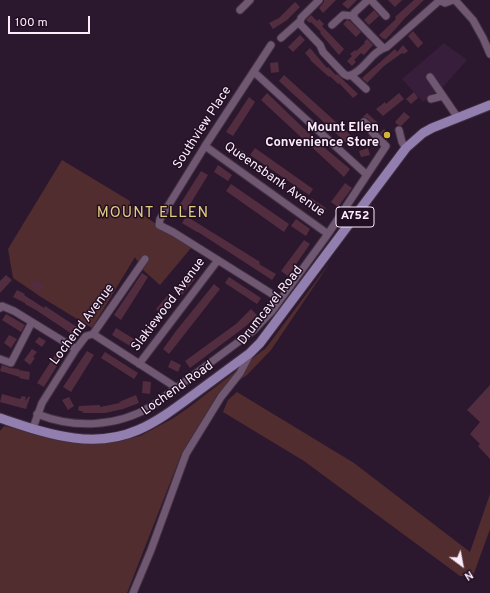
<!DOCTYPE html>
<style>
body{margin:0}
#map{position:relative;width:490px;height:593px;overflow:hidden;background:#2c182e;font-family:Overpass,sans-serif}
canvas{display:block}
.north{position:absolute;left:442px;top:545px;width:40px;height:40px;-webkit-text-stroke:3px #220f24;paint-order:stroke;rotate:148deg;font-size:11px;font-weight:700;line-height:16px;text-align:center;color:#faecfb}
.north::after{content:'';display:block;margin:auto;width:14px;height:18px;background:#faecfb;clip-path:polygon(50% 0,100% 100%,50% 72%,0 100%)}
.scale{position:absolute;left:8px;top:16px;width:82px;height:18px;box-sizing:border-box;border:2px solid #faecfb;border-top:0;padding-left:5px;font-size:12px;line-height:14px;white-space:nowrap;color:#faecfb;-webkit-text-stroke:3px #220f24;paint-order:stroke}
</style>
<div id="map">
<canvas width="490" height="593"></canvas>
<div class="north">N</div>
<div class="scale">100 m</div>
</div>
<script>
const c = document.querySelector('canvas').getContext('2d');
c.lineJoin = 'round';
function fillPath(path, color) { c.fillStyle = color; c.fill(path, 'evenodd'); }
function trace(path, color, width, dash) { c.strokeStyle = color; c.lineWidth = width; c.lineCap = dash ? 'butt' : 'round'; c.setLineDash(dash || []); c.stroke(path); }
function drawText(font, color, halo, rows, align = 'center') {
  c.font = font + ' Overpass,sans-serif'; c.lineWidth = 3; c.setLineDash([]); c.textBaseline = 'middle'; c.strokeStyle = halo; c.fillStyle = color; for (const [text, x, y, turn = 0] of rows) {
    c.save(); c.translate(x, y); c.rotate((+turn || 0) * Math.PI / 180); c.textAlign = isNaN(turn) ? turn : align; if (halo) c.strokeText(text, 0, 0); c.fillText(text, 0, 0); c.restore();
  }
}
const built = new Path2D(`
 M444,43L467,60L444,86L423,102L402,79Z`);
const green = new Path2D(`
 M62,160L130,201V206L191,248L160,285L142,269L135,257L92,328L41,297L13,278L8,249Z
 M331,261L271,350L247,375L217,395L181,455L127,593H0V431L4,426L43,435L101,444L140,436L172,419L188,408L266,348Z
 M237,392L354,463L470,552L490,494V529L473,576H460L304,461L223,412L228,400Z`);
const building = new Path2D(`
 M324,0H336L323,13L319,8L324,2Z
 M347,0H357L348,9L342,4Z
 M388,0H402L395,7Z
 M414,0H424L405,18L390,35L385,40L384,38L383,39L379,35L396,19L395,17Z
 M295,2L300,7L287,20L273,29L269,23L279,18Z
 M374,10L379,16L369,25L364,20Z
 M311,15L317,21L319,19L324,24L322,26L344,49L339,55L320,33L321,32L311,22L310,23L306,20Z
 M347,20L350,21L361,32L356,37L343,24Z
 M413,31L423,43L418,48L408,36Z
 M300,35L305,40L293,52L288,47Z
 M367,39L373,45L364,55L361,53L354,60L356,62L352,66L347,61L352,56L350,54L355,50L356,51L365,43L364,42Z
 M403,45L408,51L404,54L402,53L384,66L367,83L362,78L395,49L397,52Z
 M310,48L327,68L328,67L336,75L337,74L358,94L353,98L339,83L338,84L330,76L329,77L310,60H311L305,53Z
 M278,62L279,72L271,73L270,63Z
 M284,75L358,142L352,148L279,81Z
 M414,92L418,98L411,104L406,99Z
 M267,93L320,144L350,169L344,177L261,100Z
 M399,93L404,99L383,116L376,109L385,102L386,104Z
 M249,97L255,102L233,136L226,132Z
 M404,112L410,117L401,126L398,125L395,122Z
 M367,113L378,123L375,126L367,118L363,117Z
 M384,129L391,136L387,140L380,133Z
 M369,136L375,142L372,145L366,139Z
 M232,144L246,153L242,160L228,151Z
 M255,148L313,189L309,195L250,155Z
 M368,148L370,155L361,157L359,151Z
 M218,165L232,175L228,181L214,172Z
 M201,171L208,175L186,211L179,206Z
 M345,183L352,188L338,207L331,202Z
 M231,184L289,224L284,232L226,191Z
 M311,198L326,208L321,215L307,205Z
 M186,216L260,262L259,264L276,274L272,280L198,232H197L182,223Z
 M296,219L310,229L306,236L291,226Z
 M304,240L310,244L288,276L281,271Z
 M142,273L148,277L121,320L114,315Z
 M189,273L195,279L182,295L175,289Z
 M6,275L12,280L0,293V281Z
 M229,277L261,298L257,304L225,283Z
 M34,279L44,285L39,292L30,286Z
 M214,284L220,289L169,354L163,349L176,331Z
 M17,290L25,294L24,295L44,308L45,306L80,329L75,336L36,310L25,304V303L13,297Z
 M168,295L174,301L163,315L156,309Z
 M251,309L257,315L246,326L190,368L185,361L236,324Z
 M6,314L25,325L21,332L2,320Z
 M153,318L160,323L146,340L140,334Z
 M116,328L134,339L130,346L112,335Z
 M9,335L17,339L11,348L4,343Z
 M39,337L46,341L42,347L35,342Z
 M32,349L37,352L33,357L35,358L30,365L24,360Z
 M87,351L94,355L71,392L63,387Z
 M57,352L63,356L44,387L37,383Z
 M105,352L138,373L134,379L101,358Z
 M171,360L181,365L178,372L168,367Z
 M2,365L10,368L19,369V370L30,372L29,380L19,378L20,377L0,371Z
 M143,381L151,382L150,394L142,393Z
 M490,385V459L478,446L480,444L470,434L480,422L467,410Z
 M2,394L20,399L22,396L26,397L25,401L29,396L30,397L26,409L0,402Z
 M136,395L139,403L123,409L105,413H83V412L78,410L79,406L100,405V407L120,403L119,402Z
 M69,397L74,406L68,410L62,400Z`);
const minor = new Path2D(`
 M319,0L301,18L300,24L320,45L323,52L344,74L348,76C364,72 371,51 387,47L439,1
 M368,0L354,13V18L383,48
 M371,0L386,16
 M439,0L445,3L453,0
 M455,0L473,20L483,38L490,54
 M240,10L250,0
 M332,25L343,15L354,16
 M281,38L300,21
 M271,45L205,146L160,219L159,225L173,232L280,299
 M254,72L367,175
 M351,75L366,89
 M430,77L458,118
 M431,99L443,96
 M399,130L402,142L406,148
 M205,146L328,234
 M0,308L2,306L14,311L76,349
 M93,334L177,388
 M0,359L11,363L32,322
 M139,364L218,260
 M37,414C75,429 117,427 152,406L253,331L272,311L328,234L386,146L372,132L371,128L364,122
 M33,428L42,403L76,349L86,336L93,334L145,259
 M133,593L151,550L186,454L221,397L240,373L250,354`);
const major = new Path2D(`
 M0,418C24,426 49,435 74,438C125,445 154,424 193,395C212,381 231,367 250,353L260,343L406,148L423,133L432,128L490,105`);
const markers = [
 [387,135,4,"#d4b635"]
];
const shields = [
 [355,217,38]
];
const shieldNames = [
 ["A752",355,217]
];
const streetNames = [
 ["Southview Place",203,128,-57],
 ["Queensbank Avenue",274,180,35],
 ["Slakiewood Avenue",169,305,-53],
 ["Drumcavel Road",271,306,-52],
 ["Lochend Avenue",83,325,-53],
 ["Lochend Road",178,389,-35]
];
const poiNames = [
 ["Mount Ellen",379,128],
 ["Convenience Store",379,143]
];
const quarterNames = [
 ["MOUNT ELLEN",153,214]
];
fillPath(built, '#371e3a');
fillPath(green, '#512d2f');
fillPath(building, '#522d3f');
trace(minor, '#423244', 9);
trace(major, '#423244', 11);
trace(minor, '#705872', 7);
trace(major, '#937faf', 9);
for (const [x, y, r, color] of markers) { const dot = new Path2D(); dot.arc(x, y, r, 0, 2 * Math.PI); c.fillStyle = color; c.fill(dot); trace(dot, '#220f24', 1.5); }
for (const [x, y, w] of shields) { const box = new Path2D(); box.roundRect(x - w / 2, y - 10, w, 20, 3); c.fillStyle = '#220f24'; c.fill(box); trace(box, '#faecfb', 1); }
drawText('bold 12px', '#faecfb', null, shieldNames);
drawText('13px', '#faecfb', '#220f24', streetNames);
drawText('bold 13px', '#faecfb', '#220f24', poiNames, 'right');
c.letterSpacing = '1px';
drawText('15px', '#e1cd80', '#220f24', quarterNames);
c.letterSpacing = '0px';
</script>
